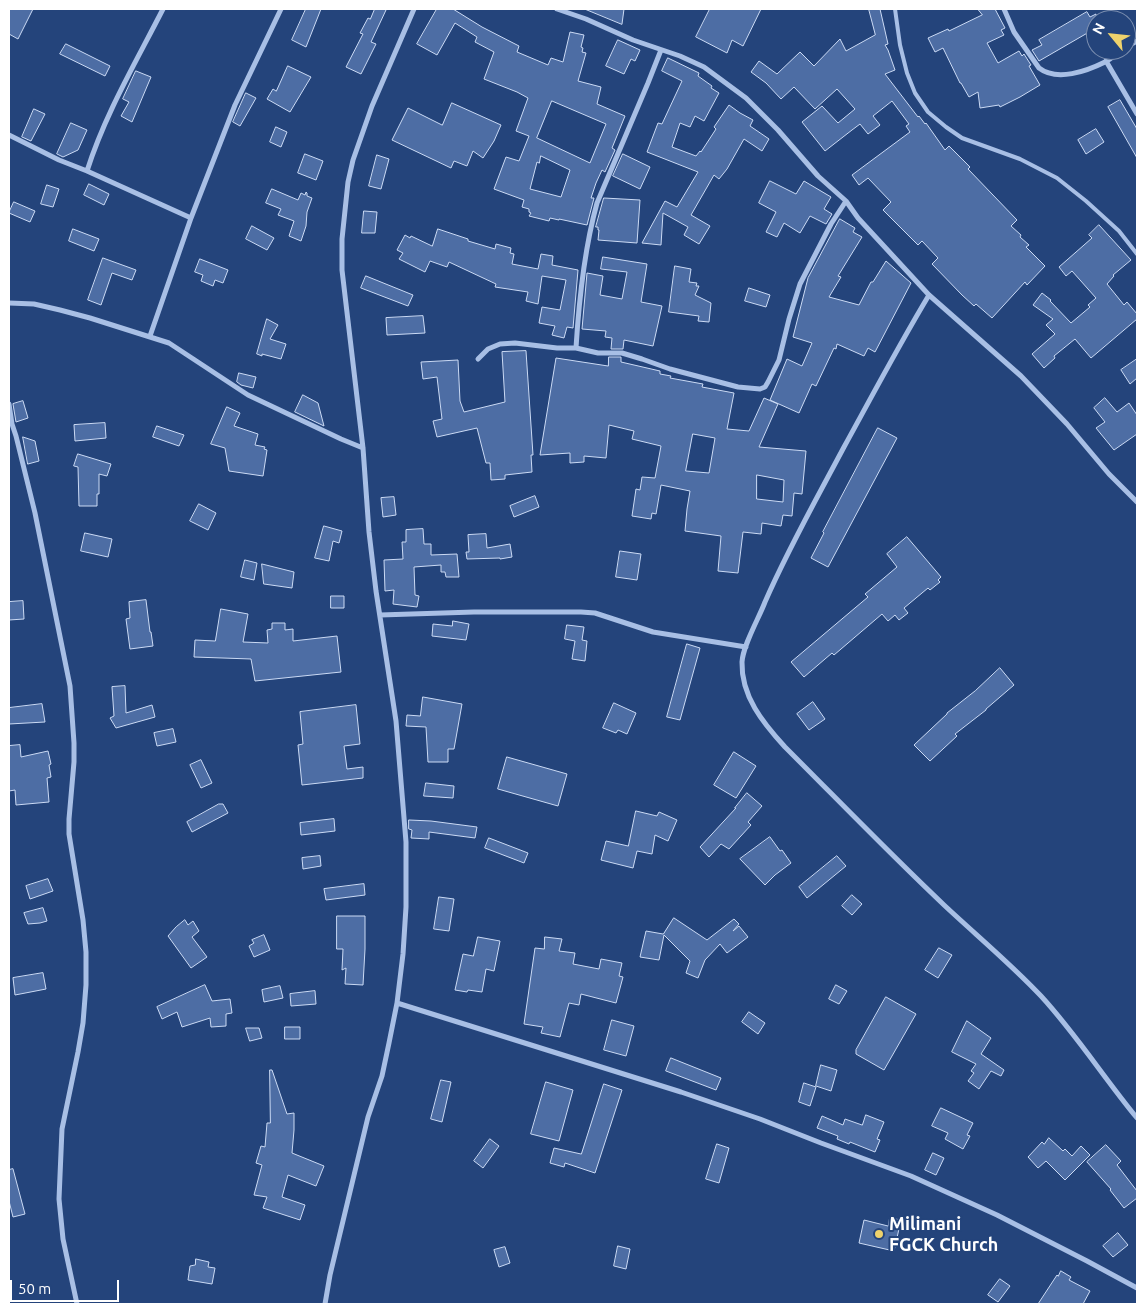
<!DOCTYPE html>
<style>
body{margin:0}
#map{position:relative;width:1146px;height:1313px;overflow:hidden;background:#24447b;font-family:Ubuntu,sans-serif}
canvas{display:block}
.frame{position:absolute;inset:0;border:10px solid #fff;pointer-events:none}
.north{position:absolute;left:1086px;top:10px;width:50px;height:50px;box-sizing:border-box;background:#24447b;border:1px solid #7c8fb0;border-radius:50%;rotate:298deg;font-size:14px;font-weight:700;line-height:20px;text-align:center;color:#fff}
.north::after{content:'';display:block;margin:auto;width:18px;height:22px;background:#eed26c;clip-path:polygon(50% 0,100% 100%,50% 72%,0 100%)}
.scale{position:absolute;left:10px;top:1280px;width:109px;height:22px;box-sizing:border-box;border:2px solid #fff;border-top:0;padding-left:6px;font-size:15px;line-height:18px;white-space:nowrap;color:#fff;-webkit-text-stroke:4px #24447b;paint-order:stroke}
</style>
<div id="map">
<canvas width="1146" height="1313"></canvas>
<div class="frame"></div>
<div class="north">N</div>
<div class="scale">50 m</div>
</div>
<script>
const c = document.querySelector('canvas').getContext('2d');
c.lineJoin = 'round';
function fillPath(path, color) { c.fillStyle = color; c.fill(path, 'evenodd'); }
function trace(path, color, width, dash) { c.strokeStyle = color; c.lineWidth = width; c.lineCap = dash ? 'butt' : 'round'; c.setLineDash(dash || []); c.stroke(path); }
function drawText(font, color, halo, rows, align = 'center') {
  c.font = font + ' Ubuntu,sans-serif'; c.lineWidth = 4; c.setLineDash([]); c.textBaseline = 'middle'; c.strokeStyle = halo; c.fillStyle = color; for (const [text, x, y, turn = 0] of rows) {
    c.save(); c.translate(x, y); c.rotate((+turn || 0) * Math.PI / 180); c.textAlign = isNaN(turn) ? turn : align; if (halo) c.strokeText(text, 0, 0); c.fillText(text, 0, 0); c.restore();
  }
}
const building = new Path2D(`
 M9,9H33L18,39L9,34Z
 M306,9H321L306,47L292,40Z
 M375,9H383L386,10L371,42L376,44L361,74L346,67L363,34L360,33L368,18L370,19Z
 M437,9H453L482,27L519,46L517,52L548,65L551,58L563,62L570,32L584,35L581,47L583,48L582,52L586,53L578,81L601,87L597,104L625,116L612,148L615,150L605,172L602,170L596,183L591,198H594L587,225L559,219V220L550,218L549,221L529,216L531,213L529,212V209L522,207L524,200L494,189L506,157L519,161L529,136L516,131L528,98L517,92L484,79L494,52L475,42L477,37L455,23L437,55L417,44ZM552,101L606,124L590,163L537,138ZM541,156L570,170L561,197L530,189L537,162L539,163Z
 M585,9H624L622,24Z
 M710,9H761L743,46L732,40L727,53L696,37Z
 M869,9H880L888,44L885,45L888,50L895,70L885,74L918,117L919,116L925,124L926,123L945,150L949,146L970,167L968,169L1017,220L1011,226L1021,235L1020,237L1029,245L1026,247L1045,266L1027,285L1025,282L992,318L976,304L974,306L962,295L932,264L938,258L922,241L918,245L883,210L891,202L868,178L859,185L852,175L910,132L906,126L909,124L892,101L873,116L880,125L868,134L860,124L852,130L825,151L802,122L822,106L838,123L855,109L837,89L815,109L794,87L781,99L766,83L751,72L759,61L777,74L800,52L814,66L840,39L846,51L875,35Z
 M978,9H995L1005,28L1001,30L1004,35L987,43L998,63L1019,51L1022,56L1024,54L1031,65L1029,66L1040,85L1020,97L1000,107L999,105L980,108L978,92L969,97L961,83H960L943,48L935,52L928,38L948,29L949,31L982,15Z
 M1087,12L1090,17L1096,14V28L1039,61L1032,50L1042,45L1039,40Z
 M618,40L640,50L635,61L631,59L624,74L606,66Z
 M66,44L110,66L105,76L60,54Z
 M668,58L699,73L698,76L712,86L711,88L719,93L704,121L695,116L690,127L680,123L672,147L696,156L700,151L701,152L716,129L714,127L729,105L740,113L753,120L750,126L769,139L762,151L744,139L727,169L719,179L714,175L691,215L710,226L699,244L684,235L688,227L663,213L661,245L642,243L665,201L677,207L698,172L647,152L658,123L662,124L682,81L662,71Z
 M288,66L311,77L290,112L267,99L273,89L276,91Z
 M136,71L151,77L132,122L121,116L129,102L123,99Z
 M246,93L256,98L240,126L233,122Z
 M1120,100L1137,129V158L1108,107Z
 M452,103L501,125L494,141L483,158L473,151L467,166L454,161L451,168L392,140L408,108L442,125Z
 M34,109L45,114L31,141L22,137Z
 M71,123L87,130L78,150L63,157L57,154Z
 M276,127L287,132L281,147L270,142Z
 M1096,129L1104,142L1086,154L1078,140Z
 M305,154L323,161L316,180L298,173Z
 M623,154L650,167L640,189L613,176Z
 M377,155L389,159L381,189L369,186Z
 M770,181L796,194L804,181L831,197L824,209L832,214L826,224L810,216L800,233L784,223L777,237L766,232L776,212L759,203Z
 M89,184L109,194L104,205L84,195Z
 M47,185L59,189L53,207L41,204Z
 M272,189L298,200L301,193L305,195L306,192L307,193V196L312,198L307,212L306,226L301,241L289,236L294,221L278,215L281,209L266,203Z
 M604,198L640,200L637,243L598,240L599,230H598V227H596Z
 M14,202L35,211L30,222L9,213Z
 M364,211L377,212L375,233H362Z
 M840,219L855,228L853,232L862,237L838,276L841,277L829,297L859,305L871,282H873L886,261L911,283L875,352L868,348L864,356L837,344L836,349L834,348L816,386L812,384L799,413L770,400L787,359L802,366L812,343L793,337L808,278Z
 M1099,225L1131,260L1113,275L1114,276L1107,284L1124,305L1127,302L1137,314V319L1091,358L1075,339L1054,356L1055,358L1044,368L1032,354L1055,334L1046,325L1053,319L1033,305L1042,293L1051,300L1050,301L1071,323L1090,307L1088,305L1096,298L1072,271L1066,276L1059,267L1092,238L1089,235Z
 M252,226L274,238L267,250L246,239Z
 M73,229L99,239L94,251L69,241Z
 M438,229L468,239V241L495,249L496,244L511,248L510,253L514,254L512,264L538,269L541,254L553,256L552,265L578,270L573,328L567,327L564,338L552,335L555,326L539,323L542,307L560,310L566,280L542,276L538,304L526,301L528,292L495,287L496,284L449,262L447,267L430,261L425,272L399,259L403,253L397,250L405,235L410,238L411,236L432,246Z
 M603,257L647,264L641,302L662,306L653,346L624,340L623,349H611L612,338L605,337L606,331L582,329L587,273L603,276L600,295L622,299L627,272L601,269Z
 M103,258L136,270L132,280L112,273L101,305L88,300Z
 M200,259L228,270L223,283L215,280L213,286L201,281L203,275L195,272Z
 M675,266L691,269L689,282L697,283L696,286H699L695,295L711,303L709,322L698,321L699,316L669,312Z
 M366,276L413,295L408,306L361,288Z
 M749,288L770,295L766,307L745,301Z
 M423,316L425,333L387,335L386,318Z
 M267,319L278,325L270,339L286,344L281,359L262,354V356L257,354Z
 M526,351L533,455H531L532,472L505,475V479L491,480L490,463H486L477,428L437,437L433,421L442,419L437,377L423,379L421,362L458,360L460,401L464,412L505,402L502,352Z
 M609,357H621V362L660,371V374L671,376L670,378L703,384L702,387L734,393L727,429L749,431L764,398L778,404L759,447L806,451L802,494L794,493L792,516L783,515L781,526L762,523L761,534L743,532L738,573L718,571L721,536L685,531L687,509L690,491L661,485L656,514L652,513L651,519L632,516L636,489L640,490L642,477L655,478L661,446L632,439L634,431L609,425L606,458L584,456V462L570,463V453L540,455L556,358L608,366ZM693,434L715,438L709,473L686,471ZM757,475L784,480L783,502L757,499Z
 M1137,359V378L1130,384L1121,370Z
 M239,373L256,377L253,388L241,385L237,382Z
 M303,395L318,403L324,426L295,412Z
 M1105,398L1117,412L1129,403L1137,415V434L1114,450L1096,428L1105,422L1094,408Z
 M23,401L28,418L16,422L13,404Z
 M227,407L240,413L234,426L258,434L255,445L265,447L264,449L267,450L263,476L229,471L225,448L211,444Z
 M105,423L106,438L75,441L74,425Z
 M157,426L184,435L179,446L153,437Z
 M878,428L897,438L828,567L811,558L824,533L823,532Z
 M23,437L35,441L39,461L28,464Z
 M78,454L111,464L107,476L99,474V494H97V506H79L78,467L74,466Z
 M535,496L539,507L514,517L510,506Z
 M394,497L396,515L383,517L381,498Z
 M199,504L216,513L208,530L190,521Z
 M324,526L342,531L339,543L333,541L329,561L315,558Z
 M423,529L424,544H431V555L457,554L459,577H446L445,572H441V565L414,567L415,595L419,596L417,607L393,604L394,590L385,591L384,560L403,559L402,542H406V530Z
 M85,533L112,539L108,557L81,551Z
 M486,534L487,548L510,544L512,557L500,559V558L467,559L466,552H469L468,535Z
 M907,537L941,577L938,580L940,582L930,590L928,588L904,608L908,613L899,620L895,615L888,621L882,614L834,655L832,653L804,677L791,662L868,597L865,594L897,567L887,554Z
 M620,551L641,554L637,580L616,577Z
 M245,560L257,563L254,580L241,577Z
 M262,564L294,572L292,588L264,584Z
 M331,596H344V608H331Z
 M146,600L150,632H151L153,646L130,649L126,619L130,618L129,602Z
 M23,601L24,619L9,620V602Z
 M221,609L248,614L243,642L268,643L267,630L272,629V623H285V630L293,629V641L337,636L341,672L255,681L251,659L194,657L195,640L215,641Z
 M453,621L469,624L466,640L432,636L433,624L452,626Z
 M567,625L584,627L582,640L587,641L585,661L572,659L575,641L565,639Z
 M687,644L700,648L680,720L667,717Z
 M1000,668L1014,685L986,709V710L955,734L957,736L930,761L914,745L947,714V713L975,691Z
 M125,686L126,713L152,705L155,717L116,728L110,718L114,716L112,687Z
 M423,697L462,704L454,749H448V762H428L426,727L406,726L407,715L420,716Z
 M813,702L825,719L809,730L797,714Z
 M614,703L636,713L627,734L618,730L616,733L603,728Z
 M42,704L45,722L9,724V708Z
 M356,705L360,744L344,746L347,769L363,767V778L302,785L298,745L303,744L300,712Z
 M173,729L176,742L157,746L154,733Z
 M20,745L21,757L48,751L51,764L49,765L51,777L47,778L49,802L16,805L15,790L9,791V746Z
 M734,752L756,766L736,798L714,785Z
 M507,757L567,774L558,806L498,789Z
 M201,760L212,783L201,788L190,765Z
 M426,783L454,786L453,798L424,796Z
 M747,793L762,806L748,822L751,825L729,849L721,844L709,857L700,847L736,808H735Z
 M219,804H223L228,813L192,832L187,822Z
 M636,811L657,816L659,812L677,820L668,841L655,835L652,854L637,851L633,868L601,860L606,841L628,846Z
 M334,819L335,831L301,835L300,823Z
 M409,820L431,821L477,827L475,838L429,832V839L411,838L412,830L409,829Z
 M770,837L780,851L782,850L791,863L775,875L765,885L740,859Z
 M489,838L528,853L524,863L485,848Z
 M320,856L321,866L303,869L302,858Z
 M837,856L846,866L807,898L799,887Z
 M48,879L53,891L30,899L26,886Z
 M364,884L365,895L326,900L324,889Z
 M852,895L862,904L852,915L842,906Z
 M439,897L454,899L449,931L434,929Z
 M43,908L47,921L40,923L28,924L24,913Z
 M337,916H365V949L363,985L345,984L346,968L342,970L343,949H337Z
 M674,918L707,940L734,919L739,924L733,931L739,926L748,937L727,953L720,944L705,960L698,978L686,973L690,961L664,935L659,960L640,957L646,931L663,934Z
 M185,920L188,925L193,921L199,931L192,937L207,957L191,968L168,936L176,927Z
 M264,935L270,950L254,957L249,946L254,943L252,940Z
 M478,937L500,941L494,971L486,969L482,992L468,990L467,992L455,990L463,954L473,956Z
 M545,937L562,939L559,951L575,953L573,964L599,969L601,959L622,963L619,976L623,977L616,1003L581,994L579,1005L569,1003L560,1037L541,1033L543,1027L524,1024L535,948L544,949Z
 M939,948L952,955L938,978L925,970Z
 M43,973L46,989L15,995L13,978Z
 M205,985L212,1001L230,999L232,1013L226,1014V1026L211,1027L210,1018L182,1027L177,1012L162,1019L157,1007Z
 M836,985L847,991L839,1004L829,999Z
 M280,986L283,998L264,1002L262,990Z
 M315,991L316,1004L291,1006L290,994Z
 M886,997L916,1014L884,1070L856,1054V1050Z
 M749,1012L765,1023L758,1034L742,1022Z
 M612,1020L634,1026L626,1056L604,1050Z
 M967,1021L991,1038L981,1054L1004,1070L1001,1076L991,1071L979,1089L968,1081L974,1073L971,1071L976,1064L952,1052Z
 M285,1027H300V1039H285Z
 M246,1028H259L262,1038L250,1041Z
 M671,1058L721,1078L716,1090L666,1071Z
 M821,1065L837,1070L831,1091L816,1086Z
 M270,1070H272L287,1114L294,1113V1130L292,1153L324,1166L316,1186L288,1175L282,1197L305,1205L300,1220L263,1208L267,1197L254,1195L262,1165L256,1163L261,1146L265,1147L267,1123H270Z
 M441,1080L451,1082L442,1122L431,1119Z
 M546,1082L573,1090L559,1141L531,1134Z
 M804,1083L816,1087L810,1106L799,1102Z
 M604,1084L622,1090L595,1173L565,1163L564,1167L550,1163L554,1148L581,1154Z
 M941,1108L973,1123L967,1135L970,1136L963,1149L945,1139L948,1133L932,1126Z
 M866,1115L884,1122L877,1139L880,1140L875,1152L850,1142L849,1144L837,1139L838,1136L817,1128L822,1116L843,1125L845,1119L862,1125Z
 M1049,1138L1063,1151L1065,1149L1072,1156L1081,1146L1090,1155L1065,1180L1046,1161L1038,1168L1028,1157L1042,1142L1044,1144Z
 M490,1139L499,1146L483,1168L474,1161Z
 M717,1144L729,1148L719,1183L706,1179Z
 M1106,1145L1121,1161L1117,1165L1137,1191V1198L1124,1208L1110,1190L1111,1189L1087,1162Z
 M933,1153L944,1158L936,1175L925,1170Z
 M13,1169L25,1214L13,1217L9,1201V1170Z
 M890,1218L901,1220L894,1251L859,1243L864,1220L888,1226Z
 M1118,1233L1128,1245L1113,1257L1103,1246Z
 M618,1246L630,1249L626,1269L614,1266Z
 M505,1247L510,1263L499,1267L494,1250Z
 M196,1259L209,1262L208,1267L215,1268L212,1284L188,1280L190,1266L195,1265Z
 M1061,1271L1071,1277L1069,1280L1090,1291L1083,1304H1038L1057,1275L1058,1276Z
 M1000,1279L1010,1286L998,1302L988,1295Z`);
const service = new Path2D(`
 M895,9L900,45L907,73L915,93L928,112L946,127L962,138L1020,159L1057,178L1086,201L1119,231L1137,254`);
const minor = new Path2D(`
 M163,9C136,62 105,114 87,171L191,218
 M557,9L586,19L633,40L680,56L704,67L746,98L778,130L818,176L846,201L858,218L929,295L1021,376L1067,424L1109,474L1137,502
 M1004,9L1014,32L1039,68C1057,82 1087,71 1105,62C1111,59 1116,54 1121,50
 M1126,47L1137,41
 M1106,61L1137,114
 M9,135L59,160L87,171
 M929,295C899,345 872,396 844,447C817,498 788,549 765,602C759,618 743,645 742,662C741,696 763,723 785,747C838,800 890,854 944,905C976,935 1011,964 1041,996C1076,1034 1104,1078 1137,1118
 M9,303L34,304L60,310L90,318L169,343L248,395L341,439L363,448
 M150,336L191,218L235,105L281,9
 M576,348C579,299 584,250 597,203L648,83L661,50
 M478,359L488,349L500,344L515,343L557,348H576L598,353H622L642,359L670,369L738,387L760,389L765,387L768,382L779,360L789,319L800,284L831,224L846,201
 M9,404L12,424L16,436L35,513L70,686L74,743V762L69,819V834L83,920L86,952V985L83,1023L78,1052L62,1129L59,1199L63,1239L77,1304
 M380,615L474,612H581L595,613L653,632L746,647
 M397,1003L681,1092L760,1119L821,1143L911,1176L997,1215L1087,1261L1137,1288
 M325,1304L330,1275L368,1117L382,1076L389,1043L397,1003L403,954L406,907V842L396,721L376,591L369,532L363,448L342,270V239L348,182L353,160L372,106L414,9`);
const markers = [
 [879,1234,5,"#eed26c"]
];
const poiNames = [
 ["Milimani",889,1224],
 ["FGCK Church",889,1245]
];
fillPath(building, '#4d6da4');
trace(building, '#cbdaf4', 1);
trace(service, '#a8bfe5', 4);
trace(minor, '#a8bfe5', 5);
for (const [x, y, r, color] of markers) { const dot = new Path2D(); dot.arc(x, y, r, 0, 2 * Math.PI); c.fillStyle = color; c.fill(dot); trace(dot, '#24447b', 2); }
drawText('bold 18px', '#fff', '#24447b', poiNames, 'left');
</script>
